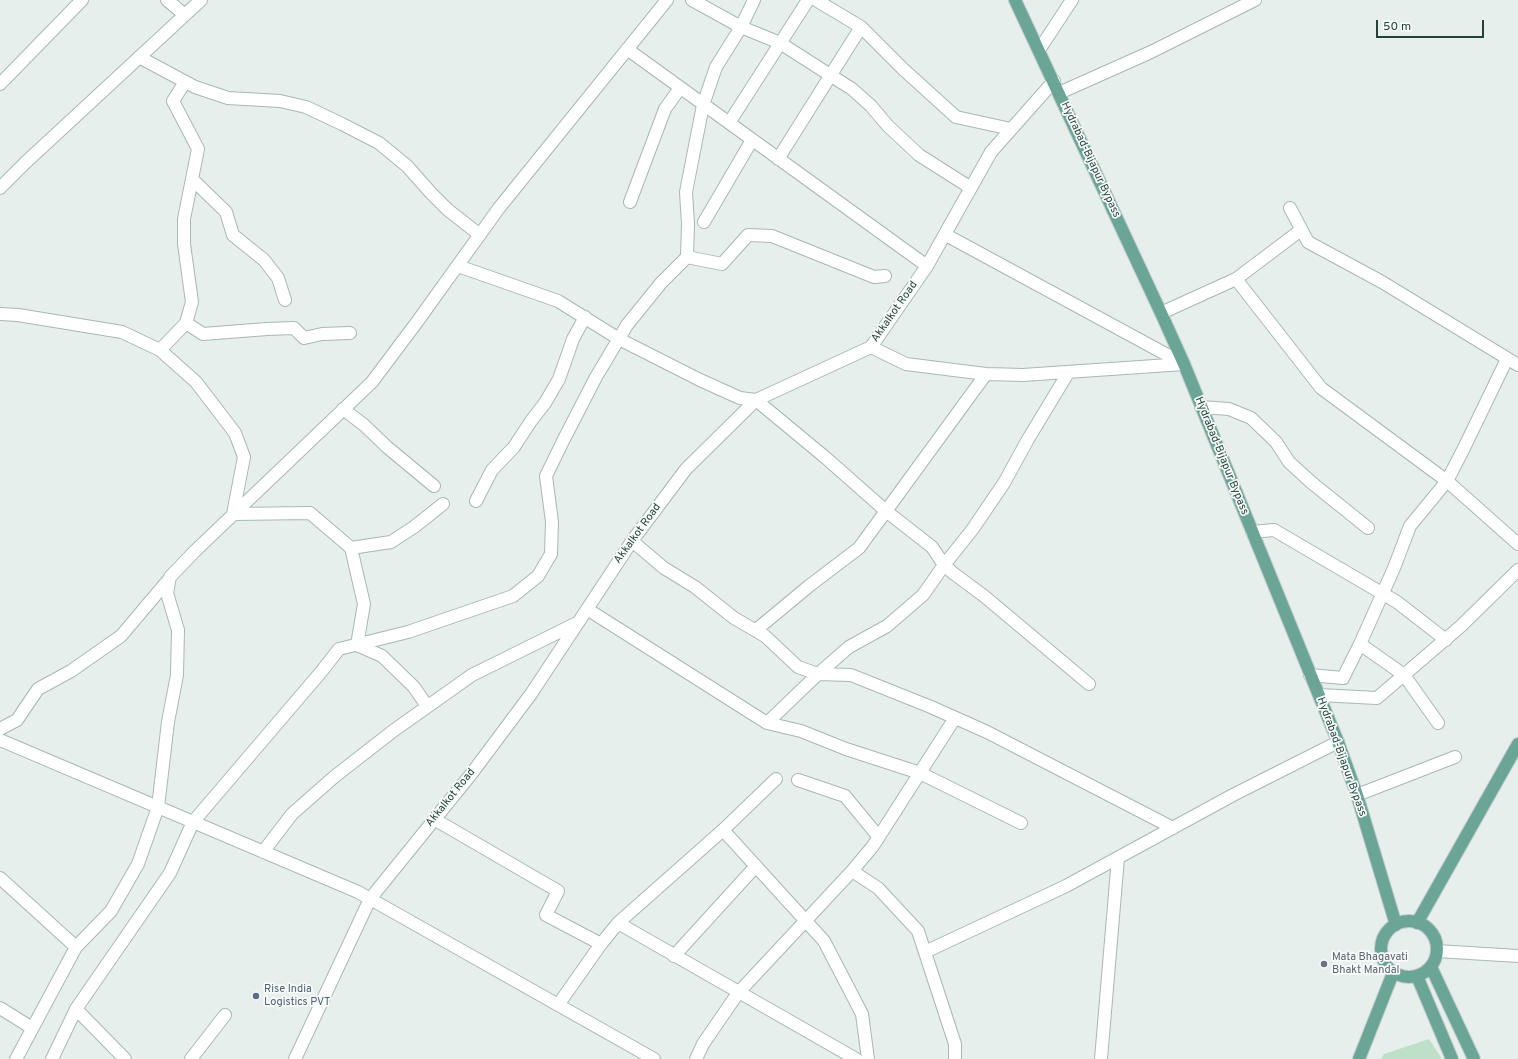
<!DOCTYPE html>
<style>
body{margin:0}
#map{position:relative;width:1518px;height:1059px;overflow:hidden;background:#e6efeb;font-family:Overpass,sans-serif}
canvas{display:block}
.scale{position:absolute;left:1376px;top:20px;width:108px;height:18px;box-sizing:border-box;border:2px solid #24423a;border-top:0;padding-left:5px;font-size:12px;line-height:14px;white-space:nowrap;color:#24423a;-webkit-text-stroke:3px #f7fbf9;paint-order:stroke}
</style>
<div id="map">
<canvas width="1518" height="1059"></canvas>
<div class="scale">50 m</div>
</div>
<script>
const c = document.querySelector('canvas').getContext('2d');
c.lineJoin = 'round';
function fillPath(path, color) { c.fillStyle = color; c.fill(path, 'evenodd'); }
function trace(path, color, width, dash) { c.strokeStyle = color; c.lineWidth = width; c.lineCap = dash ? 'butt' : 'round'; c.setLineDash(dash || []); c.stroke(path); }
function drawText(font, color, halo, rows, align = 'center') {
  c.font = font + ' Overpass,sans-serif'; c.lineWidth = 3.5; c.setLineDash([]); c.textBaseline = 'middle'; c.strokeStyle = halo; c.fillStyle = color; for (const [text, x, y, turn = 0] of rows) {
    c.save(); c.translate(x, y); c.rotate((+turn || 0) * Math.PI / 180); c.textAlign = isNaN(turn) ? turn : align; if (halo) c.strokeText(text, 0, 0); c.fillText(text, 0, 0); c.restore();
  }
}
const green = new Path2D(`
 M1429,1039L1442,1059H1381L1384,1054Z`);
const minor = new Path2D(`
 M167,0L185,15
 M692,0L741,27L780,43L852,89L871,106L888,126L919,155L971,188
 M816,0L861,27L903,69L956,117L1011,129
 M627,49L927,266
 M1039,50L1072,0
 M139,57L195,87L228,98L280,101L306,107L342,124L379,143L407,166L431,193L448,210L480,235
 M0,84L82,0
 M1059,93L1151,52L1255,0
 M729,123L808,0
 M778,159L861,27
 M192,179L226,212L233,235L264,260L278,278L285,300
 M0,188L25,163L201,0
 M630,202L665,109L680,88
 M1290,208L1308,242L1382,282L1518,365
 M704,222L752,140
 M946,235L1184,364
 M687,257L722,264L748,235L772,236L874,277L885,276
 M458,266L558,301L619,339L700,380L740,398L756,400L826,458L886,511L932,547L944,565L953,573L984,596L1089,684
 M1236,279L1321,388L1447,481L1518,544
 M1161,313L1236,279L1301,230
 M0,314L18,315L122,332L160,350L196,382L235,433L244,457L233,514L310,513L351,548L364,604L357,645L382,656L414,687L427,706
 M186,323L203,334L267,329L294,328L304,338L322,334L350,333
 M871,347L906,364L986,374L1023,375L1184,364
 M160,350L186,323L192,302L184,244V219L198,149L173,101L185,82
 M1201,407L1229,409L1251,418L1276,442L1289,462L1312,483L1368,528
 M343,409L364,425L387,447L434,486
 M476,501L492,470L514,447L531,421L545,403L559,379L573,339L585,317
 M1252,532L1274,530L1397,602L1446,640
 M632,541L664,568L695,587L734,618L765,636L798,667L818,674L851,675L931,707L987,732L1173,828
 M351,548L391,542L414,527L443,504
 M587,609L767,723L801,731L846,749L920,773L1021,823
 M756,630L809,586L859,548L986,374
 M1360,644L1404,675L1438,723
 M1310,675L1343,678L1360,644L1394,568L1410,526L1447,481L1464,448L1507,359
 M1319,695L1377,698L1461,626L1518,570
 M767,723L818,674L849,647L887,626L923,595L944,565L972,530L1004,483L1027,441L1068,373
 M0,729L17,720L38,689L71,671L121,636L170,578
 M0,740L358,892L654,1059
 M798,780L845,796L878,836
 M1357,795L1455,757
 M434,819L558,891L546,915L601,944
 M723,830L776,779
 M263,852L292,814L334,777L393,731L472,675L577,623
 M852,871L878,888L918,931L955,1044V1059
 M0,878L76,947
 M618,923L723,830L824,941L862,1014L868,1059
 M1437,951L1518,956
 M925,952L1066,886L1233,795L1338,742
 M674,956L756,866
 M558,1005L601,944L618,923L856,1059
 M0,1008L32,1028
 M76,1009L125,1059
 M16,1059L76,947L111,911L138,864L158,807L168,722L177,675L178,630L167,593L170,577L195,551L372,382L417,322L499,208L667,0
 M52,1059L76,1009L170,873L193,822L321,672L339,649L408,632L513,596L538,576L551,554L552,522L546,476L563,441L596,377L627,325L661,283L687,257L688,224L686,192L703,105L716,67L741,27L754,0
 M191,1059L225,1015
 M295,1059L370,899L472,773L531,694L632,541L686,469L756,400L871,347L927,266L991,152L1054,81
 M696,1059L703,1044L738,993L852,871L873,846L955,718
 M1101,1059L1118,858`);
const major = new Path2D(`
 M1015,0L1161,313L1184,364L1338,742L1357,795L1396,925
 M1381 949a28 28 0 1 1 56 0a28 28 0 1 1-56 0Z
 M1417,923L1518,744
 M1431,967L1474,1059
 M1417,976L1452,1059
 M1359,1059L1393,973`);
const markers = [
 [1324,964,4,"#6b7280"],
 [256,996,4,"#5c6f8a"]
];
const streetNames = [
 ["Hydrabad-Bijapur Bypass",1090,160,65],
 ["Akkalkot Road",895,312,-55],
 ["Hydrabad-Bijapur Bypass",1221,456,68],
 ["Akkalkot Road",638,534,-54],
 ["Hydrabad-Bijapur Bypass",1341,757,70],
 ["Akkalkot Road",451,798,-51]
];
const worshipNames = [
 ["Mata Bhagavati",1332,958],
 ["Bhakt Mandal",1332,971]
];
const serviceNames = [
 ["Rise India",264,990],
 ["Logistics PVT",264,1003]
];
fillPath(green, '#bfe0c8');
trace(minor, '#a8b8b2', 14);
trace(major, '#c2cac8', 14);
trace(minor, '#fff', 12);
trace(major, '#6aa596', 12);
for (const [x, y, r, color] of markers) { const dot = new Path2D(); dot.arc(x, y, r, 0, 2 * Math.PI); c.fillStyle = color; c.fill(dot); trace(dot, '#f7fbf9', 1.5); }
drawText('11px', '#24423a', '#f7fbf9', streetNames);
drawText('11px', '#5b616d', '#f7fbf9', worshipNames, 'left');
drawText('11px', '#4e5e75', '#f7fbf9', serviceNames, 'left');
</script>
